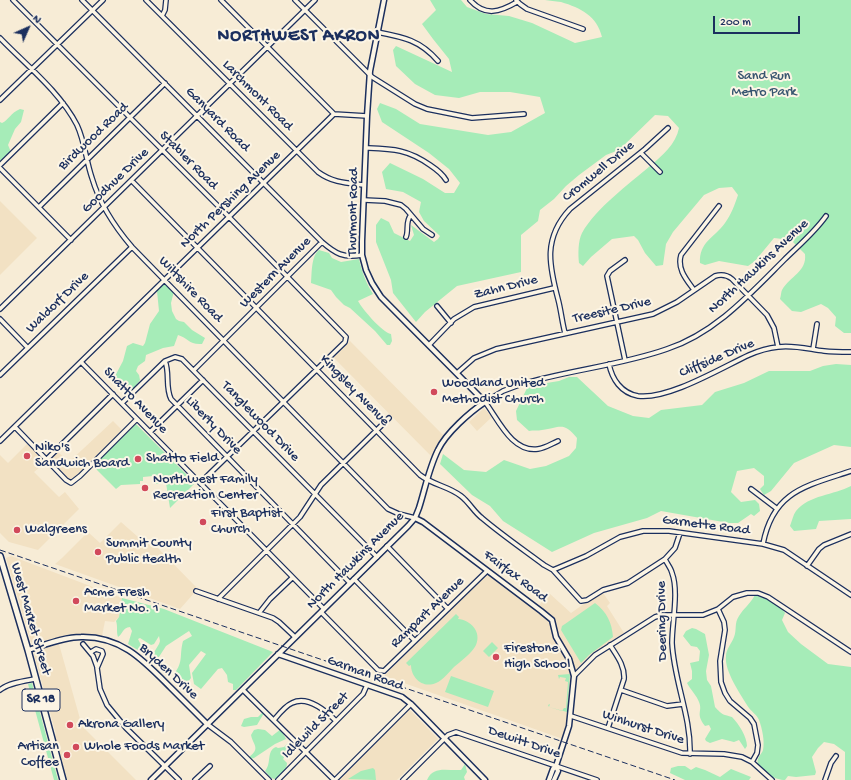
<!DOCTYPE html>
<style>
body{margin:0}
#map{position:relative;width:851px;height:780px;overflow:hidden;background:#f7ecd6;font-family:"Gochi Hand",sans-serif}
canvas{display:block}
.north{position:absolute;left:8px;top:8px;width:40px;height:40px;-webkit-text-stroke:3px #fcf5e5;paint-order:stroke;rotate:45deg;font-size:11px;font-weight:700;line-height:16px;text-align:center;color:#1b2f5e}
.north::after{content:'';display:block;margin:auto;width:14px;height:18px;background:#1b2f5e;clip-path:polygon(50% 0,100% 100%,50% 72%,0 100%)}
.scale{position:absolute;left:713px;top:16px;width:87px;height:18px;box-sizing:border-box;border:2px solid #1b2f5e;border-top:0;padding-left:5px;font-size:12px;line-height:14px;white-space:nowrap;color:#1b2f5e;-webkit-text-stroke:3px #fcf5e5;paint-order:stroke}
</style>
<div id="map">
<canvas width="851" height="780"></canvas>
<div class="north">N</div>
<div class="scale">200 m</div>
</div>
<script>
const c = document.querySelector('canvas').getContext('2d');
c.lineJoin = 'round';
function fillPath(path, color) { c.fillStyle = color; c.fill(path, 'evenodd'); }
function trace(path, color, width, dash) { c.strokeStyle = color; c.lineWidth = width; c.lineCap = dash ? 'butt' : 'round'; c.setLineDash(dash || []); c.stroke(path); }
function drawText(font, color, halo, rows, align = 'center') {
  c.font = font + ' "Gochi Hand",sans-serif'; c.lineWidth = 4; c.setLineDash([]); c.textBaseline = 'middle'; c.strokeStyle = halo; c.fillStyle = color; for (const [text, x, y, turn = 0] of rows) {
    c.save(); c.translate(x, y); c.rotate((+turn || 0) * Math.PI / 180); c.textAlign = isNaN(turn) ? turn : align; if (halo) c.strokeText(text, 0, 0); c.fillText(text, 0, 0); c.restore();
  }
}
const built = new Path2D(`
 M0,201L37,238L0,275Z
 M350,341L446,438L434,459L333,357Z
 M484,408L492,417L477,431L469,422Z
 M113,421L123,431L81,473L71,481L69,480L50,460L51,457L57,451L69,462Z
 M28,443L46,462L34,472L59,497L65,492L79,509L38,550L9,542L0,533V455L8,463Z
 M121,522L146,544L150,540L196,587L195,592L180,609L55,564L62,558L88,532L100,543Z
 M11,556L122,598L119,617L114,622L105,621L102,636L70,634L33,644L31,642L6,558Z
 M488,573L536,609L549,593L571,613L598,594L603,593L610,603L607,606L624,633L593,654L578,670H575L572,675L569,720L563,739L384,676Z
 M59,644L82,726L136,780H63L51,736L56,734L34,654L36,651Z
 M409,709L438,739L397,780H339Z`);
const green = new Path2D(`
 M430,0H461L467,7L486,14L509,16L532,23L575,43L602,37C597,16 581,8 561,2C555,1 550,1 545,0H851V333H844L835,326L836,317L828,308L821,304L801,312L792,311L780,299C781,296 781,292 782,290C790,276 807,272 805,254L791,240L774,238L755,261L748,266L719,261L705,265L700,263C699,242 714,238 725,223C731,215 735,204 738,195L732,187L719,188L704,195L673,232L666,244L663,265L656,266L645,253L638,240L634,236L612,239L591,257L583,266L579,263C578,254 578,241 582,233C596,208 629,184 650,166C662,156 676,144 679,128L668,116L655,115L619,150L606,155L579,175L566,186L554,199L540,210L538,221L521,235V272L457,286L425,312L416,322L393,293L391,280L376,242V225L381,218L389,222L394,233L410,241L414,235L411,225L434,242L438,239L440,236L424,221L419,212L421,202L403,192L386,189L382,172L390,163L423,179L445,193H454L460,183L449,169L429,153L382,122L377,109L380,103L396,109L420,124L488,135L511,132L545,113L540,97L510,92H480L459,98L435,95L415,84L396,66L393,50L396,46L452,72L449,59L433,39L422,24L436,10Z
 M20,109L24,110L21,122L15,129L8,145L11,152L0,161V122L2,123C9,120 10,113 20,109Z
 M319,250L329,253L332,258L341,262L359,259C362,272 366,283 373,294L358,301C363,310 382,332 391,334L392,341L390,345H387L375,331L350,308L344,305L336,297L331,290L311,283C312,273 311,256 319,250Z
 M163,283L174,291L171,303L172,311L176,319L179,321L184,322L192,330L205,338L202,344C189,345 188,338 178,335L174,346L163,348L146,355L145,361L138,366L136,371L139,375L140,380L132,391H129L114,378L123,361L127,346L133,343L143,346L145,343L150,324L159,311L157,291Z
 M836,364L851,365V447L834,445L794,463L771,491L764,495L760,489L764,485V476L754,468L737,471L731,492L741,502L755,500L759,504L760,511L754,516L751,514L738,523H729L661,511L647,518L594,533L552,552L503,521L490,506L472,495L440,464L443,454L464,470L486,472L504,460L530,469L546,466L569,456L576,448L577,438C563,421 560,428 542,430C538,431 533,430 529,431L517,420L516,411L528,386L559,381L569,377H577L608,406L633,416L649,418L661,410L702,405L715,392L744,383L769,371H810L823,366Z
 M136,424L195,483L170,508L166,483L155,484L158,480H153V476L143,477V481H140V484L121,485L116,489L93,466Z
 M851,486V519L819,521L816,529L794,531L790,526C792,521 793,515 796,511C809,495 834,495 851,486Z
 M755,595C766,599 780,603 785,613L782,620L788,632L801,644L828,664L851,667V780H845V752L834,744L824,742L818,748L812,757L816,772L815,775L796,777L788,776L785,780C776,780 761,773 758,764C756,758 762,754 763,750C765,741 762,728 759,720C757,715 752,712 749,708C741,695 724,671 726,656C726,649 732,643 734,637C737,630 734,623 739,616C744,608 750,604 755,595Z
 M122,598L164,609L273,652L236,690H233V684L228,682L227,675L222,668L218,669L201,689L194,684L192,673L206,654L201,651L189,665L191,678L187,683C181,684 177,678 174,674C184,661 179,656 183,641L192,636L189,631L166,646L155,663L151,662L150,659L159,644L160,641L159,636L154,644L151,645L140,638L138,639L140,643L143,645L142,650L141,652L128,644L132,631L130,627C122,628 123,634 118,637C116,632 118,626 116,621L119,617Z
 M595,603C607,612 612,623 613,637L589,655L581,663L561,630L562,626L565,624Z
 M456,614L459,617L458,619C470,620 482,631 476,645C472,653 461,661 454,667C449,672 443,680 436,683C422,689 411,677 411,665L409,666L406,663Z
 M692,628L696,629L705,634L709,655L706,671L707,680L711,686L715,707C718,710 721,714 725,715C728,716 729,716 732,717C739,724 747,737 747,746L745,749L739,740L734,742L722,739L710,743L706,741L705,739L711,729L709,725L705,726C695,713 703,712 699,702C697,696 690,689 687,683L692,679V671L690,663L699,661L700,651L697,647L691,646L683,636L686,631Z
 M492,642L498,648L489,657L483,651Z
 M570,674L567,712L549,707L548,705L550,704L549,707L562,711L564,708H566L568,682L565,681L566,678L560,677L559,679L558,675Z
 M451,676L494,691L488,707L445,692Z
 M32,683L58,780H54L28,684Z
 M263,712L264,713L257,725L244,727L241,726L244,719L251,717H258Z
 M258,729L265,730L272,736L281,729L286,739L275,744L254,758L250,759L249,757C261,748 253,745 251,735L254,730Z
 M289,742V751L283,759L287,763C287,771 280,775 275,779L271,778L265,771C272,763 266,751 276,747L278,748L284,747Z
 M465,764L467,772L464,777L465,780H427C433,765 448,771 461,770Z
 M678,766H685L691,770L696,767L705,770L720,777L731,769L751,777L749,780H685L670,773L671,768Z
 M373,768L375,770L376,780L348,779L361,771Z`);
const minor = new Path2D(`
 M13,0L232,220L346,337L345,342L200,483
 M82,0L322,242C336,254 343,258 362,255
 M146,0L318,172C333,183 347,183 364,185
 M221,0L334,114
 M295,0L372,77L415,104L427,109L472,118L524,114
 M470,0C485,17 500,12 517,2
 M516,0L520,4L527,9L583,29
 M162,16L165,10L166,0
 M377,32C403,37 420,40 438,61
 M0,38C26,65 60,92 77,125C85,142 86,161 92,178C100,205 114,226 132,247L388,509L399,514L415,518
 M0,100L103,0
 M366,148C393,149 407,149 430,165C436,169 442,173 446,180
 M641,153L660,172
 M0,165L63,103
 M0,168L71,240
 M132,181L420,475C433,485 448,486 461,496C469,502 474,512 482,518C502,535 524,550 544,565L553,570L581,601L587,600L603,590L628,583L665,559L675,548L680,533
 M364,200L385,201L401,205L406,209L423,229L432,235
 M39,207L165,83
 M406,237C409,230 405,221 411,215
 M625,260L610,271L607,276L625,360
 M694,290C686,279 677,269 681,255L719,206
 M437,306L451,323
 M0,309L315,0
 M0,319L28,348
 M565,333C562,322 561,310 558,299C549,265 543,238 570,209L645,149L668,128
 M429,345L454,319L474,307L554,288
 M813,349L817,324
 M165,361C170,373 165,387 171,399L350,583
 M81,362L324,609
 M609,364C612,379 621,393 638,396C668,400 721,368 749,355C758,351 768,348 778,347C794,345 808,349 824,351C833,352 842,352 851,352
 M194,370L322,242
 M457,373L474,358L496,349L653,314L677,302L715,276C722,274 727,275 732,279L767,315L774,328L778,347
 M0,375L132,247
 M122,403L165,361L175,357L182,359L377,557
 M15,427L66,480L71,483L80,476L137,419
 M150,432L203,380
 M0,441L334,114L367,116
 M558,441C551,444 545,448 538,449C512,453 498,419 485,402L503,391L519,385C567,370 619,366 667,349C715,333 749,295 784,260C798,246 814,233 826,216
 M46,460L113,394
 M751,489L776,508
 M763,544C773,491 806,486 851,471
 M387,546L448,609
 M665,559C667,564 671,568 672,573C679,591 672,623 672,643C674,681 691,716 690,754
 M807,566L819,549L824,545L851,534
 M553,570L586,556L620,537L643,531H669L763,544L784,550L851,595
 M354,579L415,641
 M196,591L273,618L279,622L295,637
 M218,599L300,517L321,485L389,418
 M718,609L724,622L725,630L720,661L721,682L725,693L730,701L750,718L754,724L758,745L757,753L752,762
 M321,612L378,670L384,671L487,571
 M259,613L270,599L292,578
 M83,644L93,656L97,667
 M91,652L96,649L102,651L103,654L97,668L100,689L107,705L126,728L179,780
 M574,676L595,655L655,617L662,615H703L718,609L733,597L747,593H758L768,597L851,652
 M0,690C8,683 24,681 35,679
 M243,690L334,780
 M621,690L667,706L683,704
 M571,716L682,753L724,754L742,757L752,762L772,780
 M274,720C279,714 285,706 292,703C308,695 326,711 336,721
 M207,724L231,742L269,780
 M608,728L624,679C625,666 617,656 610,645
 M195,780L210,766
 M278,780L358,699L363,694L367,685
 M335,780L411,704
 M403,780L448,735L456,732L597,780
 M825,780L831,763L836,756`);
const tertiary = new Path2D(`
 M415,518L423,522L541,611L552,620L556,637L569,659L574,676L569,726L556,766L553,769L549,780
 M28,650C45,645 63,637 81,637C122,636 144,661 171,688C183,700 195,712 207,724
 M278,654L402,697L411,704L485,780
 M151,780L408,526L415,518L419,508C425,489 429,468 438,450C446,433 470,412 485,402L381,297L372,283L366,270L362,255V241L367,116L370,71L384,0
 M554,780L558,771L556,766`);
const primary = new Path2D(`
 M0,556L28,650L63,780`);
const rail = new Path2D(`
 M0,550L675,780`);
const markers = [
 [434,392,4,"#d1495b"],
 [27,456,4,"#d1495b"],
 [138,459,4,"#d1495b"],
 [145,488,4,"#d1495b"],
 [203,522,4,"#d1495b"],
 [17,530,4,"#d1495b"],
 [98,552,4,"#d1495b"],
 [76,601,4,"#d1495b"],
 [496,657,4,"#d1495b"],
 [70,725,4,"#d1495b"],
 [76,747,4,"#d1495b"],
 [67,755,4,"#d1495b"]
];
const shields = [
 [41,700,38]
];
const shieldNames = [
 ["SR 18",41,700]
];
const parkNames = [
 ["Sand Run",764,77],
 ["Metro Park",764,93]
];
const streetNames = [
 ["Larchmont Road",257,96,45],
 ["Ganyard Road",217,120,45],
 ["Birdwood Road",94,137,-44],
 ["Stabler Road",188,161,45],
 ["Cromwell Drive",599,172,-39],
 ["Goodhue Drive",116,181,-44],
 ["North Pershing Avenue",231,200,-44],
 ["Thurmont Road",354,212,-89],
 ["North Hawkins Avenue",759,267,-43],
 ["Western Avenue",276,273,-45],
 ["Zahn Drive",506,288,-14],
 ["Wiltshire Road",190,290,46],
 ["Waldorf Drive",58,303,-44],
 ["Treesite Drive",612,311,-13],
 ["Cliffside Drive",717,359,-23],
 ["Kingsley Avenue",354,391,46],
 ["Shatto Avenue",135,401,46],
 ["Tanglewood Drive",260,422,46],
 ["Liberty Drive",213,426,46],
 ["Garnette Road",706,526,7],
 ["North Hawkins Avenue",356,561,-45],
 ["Fairfax Road",515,577,37],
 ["Rampart Avenue",428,613,-44],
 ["West Market Street",30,619,74],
 ["Deering Drive",663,621,-91],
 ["Bryden Drive",168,672,43],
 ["Garman Road",365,674,20],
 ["Idlewild Street",316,726,-45],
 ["Winhurst Drive",643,728,18],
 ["Dewitt Drive",524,743,19]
];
const poiNames = [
 ["Woodland United",442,384],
 ["Methodist Church",442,400],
 ["Niko's",35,448],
 ["Sandwich Board",35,464],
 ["Shatto Field",146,459],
 ["Northwest Family",153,480],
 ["Recreation Center",153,496],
 ["First Baptist",211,514],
 ["Church",211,530],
 ["Walgreens",25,530],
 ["Summit County",106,544],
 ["Public Health",106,560],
 ["Acme Fresh",84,593],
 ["Market No. 1",84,609],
 ["Firestone",504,649],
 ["High School",504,665],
 ["Akrona Gallery",78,725],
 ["Artisan",59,747,"right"],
 ["Coffee",59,763,"right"],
 ["Whole Foods Market",84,747]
];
const districtNames = [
 ["NORTHWEST AKRON",299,37]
];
fillPath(built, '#f2e1c3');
fillPath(green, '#a6ecb8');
trace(minor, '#1b2f5e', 6);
trace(tertiary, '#1b2f5e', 7);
trace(primary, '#1b2f5e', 8);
trace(minor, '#fcf5e5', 3.5);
trace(tertiary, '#fcf5e5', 4);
trace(primary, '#fcf5e5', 5);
trace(rail, '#1b2f5e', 1, [6, 3]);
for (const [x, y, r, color] of markers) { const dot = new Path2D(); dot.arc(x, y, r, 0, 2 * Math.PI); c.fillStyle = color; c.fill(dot); trace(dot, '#fcf5e5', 1.5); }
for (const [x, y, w] of shields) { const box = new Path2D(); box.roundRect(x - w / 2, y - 11, w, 22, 3); c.fillStyle = '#fcf5e5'; c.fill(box); trace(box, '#1b2f5e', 1); }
drawText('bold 13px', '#1b2f5e', null, shieldNames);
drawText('14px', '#375570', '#fcf5e5', parkNames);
drawText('14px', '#1b2f5e', '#fcf5e5', streetNames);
drawText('14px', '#1b2f5e', '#fcf5e5', poiNames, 'left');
c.letterSpacing = '1px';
drawText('bold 18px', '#1b2f5e', '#fcf5e5', districtNames);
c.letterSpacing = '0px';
</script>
